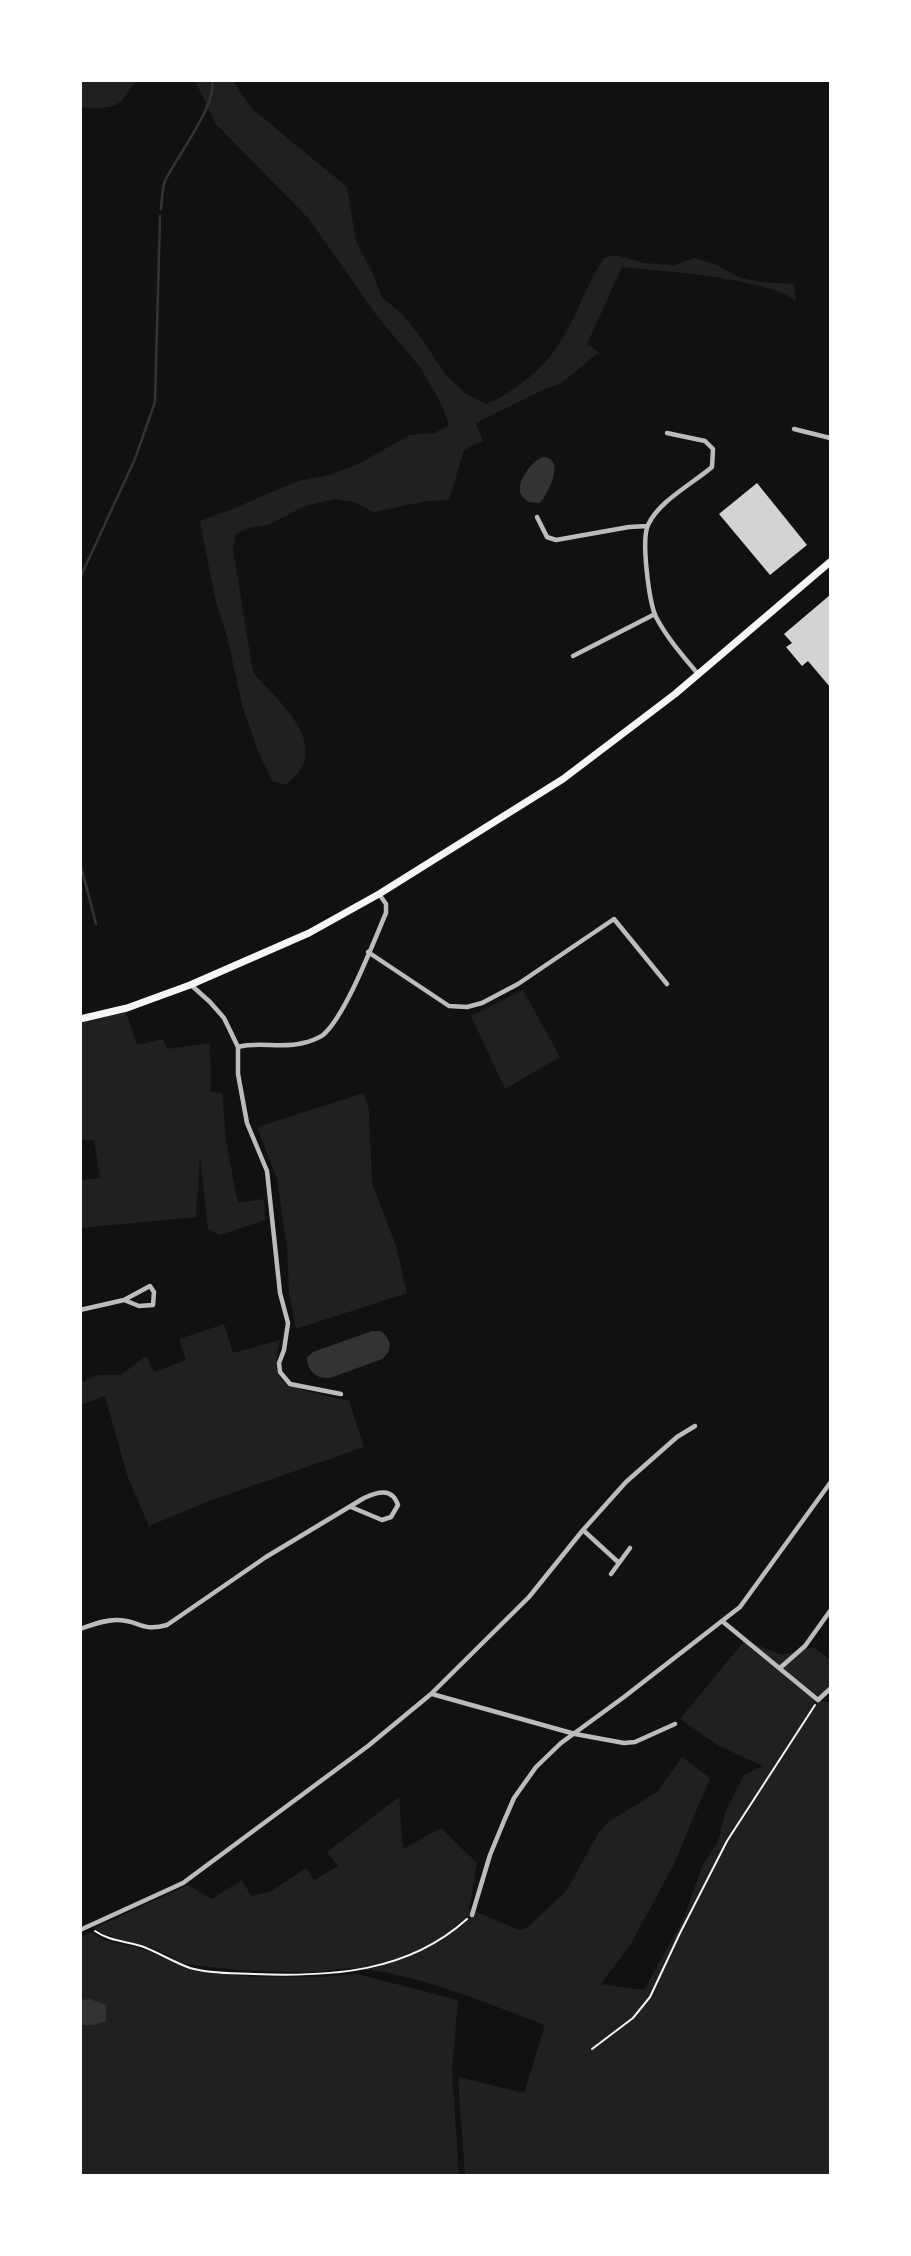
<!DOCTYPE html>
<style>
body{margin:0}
#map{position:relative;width:911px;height:2256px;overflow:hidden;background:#111;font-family:Roboto,sans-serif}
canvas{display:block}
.frame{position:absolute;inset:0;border:82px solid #fff;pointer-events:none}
</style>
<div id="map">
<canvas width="911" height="2256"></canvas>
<div class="frame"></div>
</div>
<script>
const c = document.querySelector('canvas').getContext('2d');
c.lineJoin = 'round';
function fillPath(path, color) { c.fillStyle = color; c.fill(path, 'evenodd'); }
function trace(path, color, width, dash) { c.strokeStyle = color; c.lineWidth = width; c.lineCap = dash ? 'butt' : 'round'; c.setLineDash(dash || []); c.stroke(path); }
const green = new Path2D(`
 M81,80H139V81C131,84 129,91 124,98C114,111 95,108 81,107Z
 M195,81H233L251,108L347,187L356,241L372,272L382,297L403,315L417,332L446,375L466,394L486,404C498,400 508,393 519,385C570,350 573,307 604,258L616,255L644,263L674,265L695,258L717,265L740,278L762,282L794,284L796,301C766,278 662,271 622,267L587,344L599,352L560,384L545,389L476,423L483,441L464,450L449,500L427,501L373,512L354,502L335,499L305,506L268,525L248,528L236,534L233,550L253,672C271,695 322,734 301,769C297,775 290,780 286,785L272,781L258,751L242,705L227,636L215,599L200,521L230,510L298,481L329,475L358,464L410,435L435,433L449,425L442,405L420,367L377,316L309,219L216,124Z
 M523,990L560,1057L505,1089L471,1016Z
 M126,1012L137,1045L163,1039L167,1049L210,1043L211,1092L222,1093L226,1141L238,1203L264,1199L265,1220L220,1235L208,1229L200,1155L196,1217L81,1228V1180L100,1178L94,1140H81L80,1022Z
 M364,1093L369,1111L372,1183L396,1246L407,1293L296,1329L289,1293L287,1248L277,1179L257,1127Z
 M224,1324L233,1353L280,1340C278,1352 273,1368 280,1378C288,1390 334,1397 349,1401L364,1447L209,1501L149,1526L128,1478L105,1396L81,1405L80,1383L98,1375H121L146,1356L154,1372L186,1360L179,1339Z
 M745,1640L781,1655L814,1647L830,1660V1690L819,1700L830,1703V2175H465L458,2077L524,2093L545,2025C488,2004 412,1971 351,1968C337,1968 323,1972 309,1972C266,1972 223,1970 181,1963L194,1970L251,1977H322L357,1974L458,2000L452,2071L459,2175H81L80,1937L92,1932L104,1940L136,1947L177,1962C161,1943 116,1944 94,1928L188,1885L212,1899L242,1880L251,1896L272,1891L306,1868L314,1880L338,1866L327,1852L399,1797L403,1849L441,1828L477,1863L469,1909L520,1930L528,1927L566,1891L599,1832L608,1822L657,1792L682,1757L710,1778L674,1864L632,1942L601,1984L644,1990L683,1920L703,1864L718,1842L725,1813L744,1775L763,1766L719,1746L680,1719Z`);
const water = new Path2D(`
 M543,457C566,458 549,493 540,503L528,502C525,499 521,496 520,492C518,479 532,461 543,457Z
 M372,1331H381C392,1340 393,1350 382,1359L330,1378C316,1379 307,1371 307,1357L313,1352Z
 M90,1999L106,2005V2021L93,2025H81V2000Z`);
const stream = new Path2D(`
 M161,209C162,200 162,189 165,181C175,159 218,104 212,80
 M80,578L135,459L155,402L160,216
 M80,862L96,924`);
const building = new Path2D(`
 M757,483L807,545L770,575L719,514Z
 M830,595V687L808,661L802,666L786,647L792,643L784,634Z`);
const path = new Path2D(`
 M95,1931C109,1941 125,1941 141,1946C158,1952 173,1962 190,1968C210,1974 234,1973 254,1974C331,1977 407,1973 467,1919
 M592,2049L633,2018L650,1997L680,1933L727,1841L815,1705`);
const minor = new Path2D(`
 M794,429L830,438
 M667,433L705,441L713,449L712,467C692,484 659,501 648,525C641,540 649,602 656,617C667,638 683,656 698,674
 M537,517L547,537L556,540L629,527L647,526
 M573,656L655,614
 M368,952L449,1006L467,1007L482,1003L518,984L614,919L667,984
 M191,985L210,1002L224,1018L238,1047V1074L247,1123L267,1171L280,1293L288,1323L284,1350L279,1363L280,1372L290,1384L341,1394
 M238,1047C259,1041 281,1049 303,1043C309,1042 319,1038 323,1035C346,1015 373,943 386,913V904L379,894
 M80,1310L124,1300L150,1286L154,1292L153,1305L139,1306L124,1300
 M583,1530L618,1562
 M611,1574L630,1548
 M722,1621L818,1700L830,1689
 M80,1629C92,1625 106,1619 119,1620C140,1621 142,1632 167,1625L266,1557L364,1498C377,1492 392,1487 398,1505L391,1517L382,1520L351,1507
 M780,1668L805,1646L830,1611
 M432,1694L575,1734L624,1743L635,1742L675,1724
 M472,1915L490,1855L504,1821L514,1798L536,1767L561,1743L624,1697L740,1607L830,1483
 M80,1930L183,1883L368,1746L431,1694L529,1597L583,1530L626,1482L677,1437L695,1426`);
const secondary = new Path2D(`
 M80,1019L127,1008L190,985L309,933L379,894L563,779L675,694L830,562`);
fillPath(green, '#202020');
fillPath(water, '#333');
trace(stream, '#333', 2.5);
fillPath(building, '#d3d3d3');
trace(path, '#f5f5f5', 2);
trace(minor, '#bcbcbc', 4.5);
trace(secondary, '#f5f5f5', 7);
</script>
